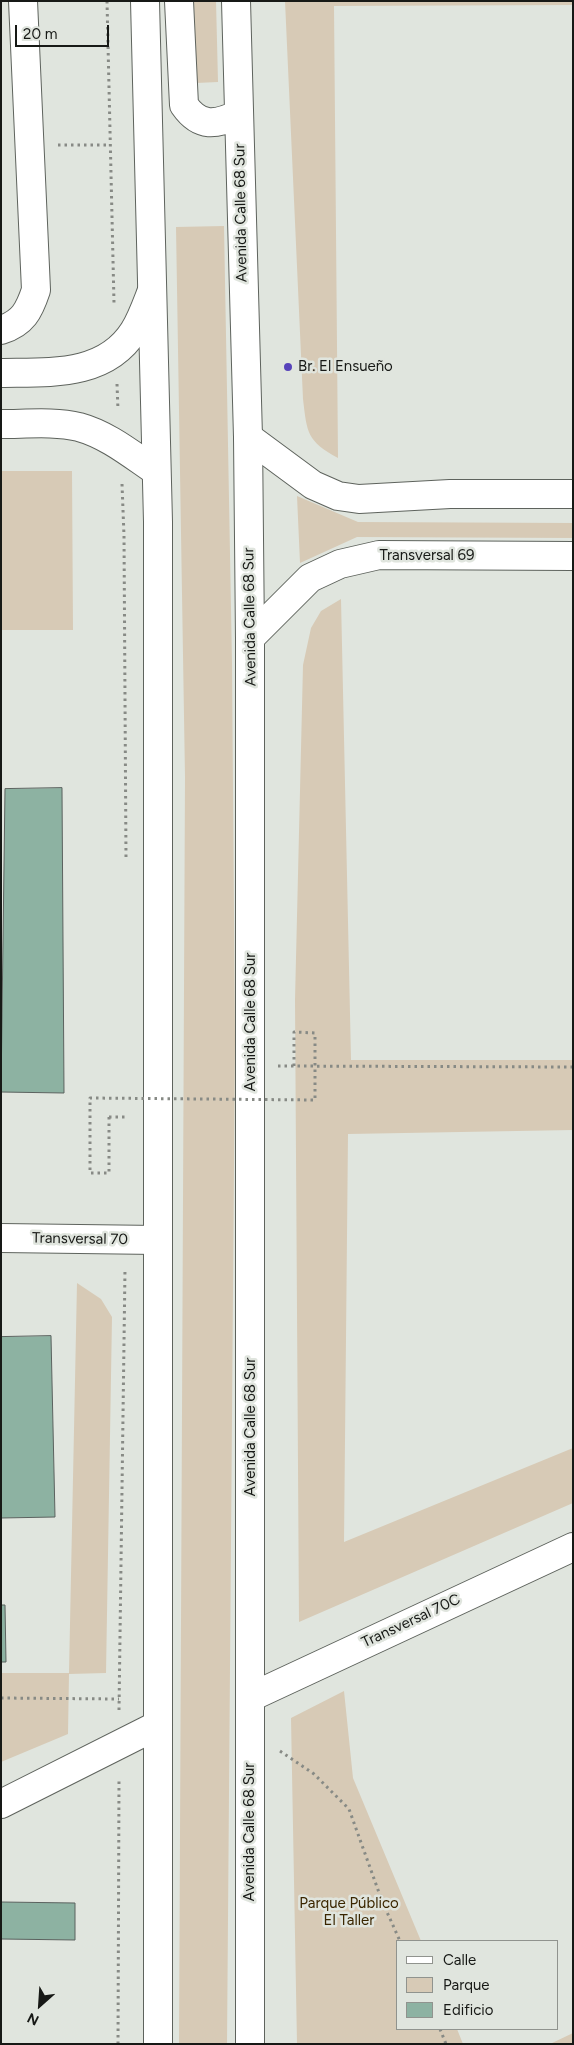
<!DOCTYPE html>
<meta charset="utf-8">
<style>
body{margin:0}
#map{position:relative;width:574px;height:2045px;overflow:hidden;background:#e0e5de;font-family:Figtree,sans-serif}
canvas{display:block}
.frame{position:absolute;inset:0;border:2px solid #171916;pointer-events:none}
.legend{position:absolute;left:396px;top:1940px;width:162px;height:90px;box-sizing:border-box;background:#e0e5de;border:1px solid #90938e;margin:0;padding:6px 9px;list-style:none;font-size:15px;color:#171916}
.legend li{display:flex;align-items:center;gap:10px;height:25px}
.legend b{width:25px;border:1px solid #90938e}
.north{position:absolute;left:15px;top:1980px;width:50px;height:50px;-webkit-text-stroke:4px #e0e5de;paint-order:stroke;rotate:206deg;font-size:14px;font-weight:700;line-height:20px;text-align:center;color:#171916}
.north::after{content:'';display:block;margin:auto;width:18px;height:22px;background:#171916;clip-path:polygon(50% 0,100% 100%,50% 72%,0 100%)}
.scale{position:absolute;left:15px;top:25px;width:94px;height:22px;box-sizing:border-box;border:2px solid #171916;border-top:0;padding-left:6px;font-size:15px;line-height:18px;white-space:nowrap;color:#171916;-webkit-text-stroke:4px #e0e5de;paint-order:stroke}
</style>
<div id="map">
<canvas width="574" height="2045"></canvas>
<div class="frame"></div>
<ul class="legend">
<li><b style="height:6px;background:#fff"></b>Calle</li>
<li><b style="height:14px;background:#d7cab6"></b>Parque</li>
<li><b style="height:14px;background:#8db2a2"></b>Edificio</li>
</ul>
<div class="north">N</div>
<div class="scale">20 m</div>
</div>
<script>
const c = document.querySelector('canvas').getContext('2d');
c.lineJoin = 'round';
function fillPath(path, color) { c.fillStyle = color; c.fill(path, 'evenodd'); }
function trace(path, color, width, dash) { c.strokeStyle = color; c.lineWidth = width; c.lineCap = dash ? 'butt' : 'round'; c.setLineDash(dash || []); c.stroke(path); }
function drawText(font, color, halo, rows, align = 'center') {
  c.font = font + ' Figtree,sans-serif'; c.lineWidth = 5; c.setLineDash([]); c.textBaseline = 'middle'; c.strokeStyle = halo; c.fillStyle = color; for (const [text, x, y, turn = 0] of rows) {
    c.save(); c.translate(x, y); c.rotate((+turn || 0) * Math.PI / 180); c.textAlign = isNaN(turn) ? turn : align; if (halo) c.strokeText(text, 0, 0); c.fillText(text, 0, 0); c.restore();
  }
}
const green = new Path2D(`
 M194,1H216L218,82L196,83Z
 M285,1H573V5L334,6L338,458C307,441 307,433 303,399Z
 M224,226L232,663L235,1040L227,2044H179L185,777L176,227Z
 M1,471H72L73,630H1Z
 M297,496L358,522L573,523V538L357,537L300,563Z
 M341,599L351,1060H573V1130L348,1134L344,1542L573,1448V1503L299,1622L295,1000L303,665L311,628L321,611Z
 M77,1283L101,1299L112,1317L106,1673L69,1674L68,1734L1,1762V1673H69Z
 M344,1691L353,1778L421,1941H398V2029H457L463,2044H297L291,1718Z
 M573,2033V2044H550Z`);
const building = new Path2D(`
 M62,788L64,1093L1,1092L5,789Z
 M51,1336L55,1517L1,1518V1337Z
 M1,1605H5L6,1662H1Z
 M1,1902L75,1903V1940L1,1939Z`);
const path = new Path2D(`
 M107,1L114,303
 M58,145H110
 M117,384L118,410
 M122,484L124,536L126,860
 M278,1066L573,1067
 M294,1066V1032L315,1033
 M109,1117H128
 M1,1698L119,1699
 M119,1710L125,1269
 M280,1751L314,1774L349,1809L382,1901L400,1941
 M440,2029L446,2044
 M118,2044L119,1779`);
const minor = new Path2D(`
 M1,330C23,323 29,311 36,290L23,1
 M1,373C49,372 105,377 134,331C141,320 146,306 151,293
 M1,424C26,424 55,421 79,427C108,435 132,455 156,471
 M248,437L313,485L338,496L359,499L450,494H573
 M250,638L310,578L340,564L379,555L573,556
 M1,1238L158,1240
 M251,1697L573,1547
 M1,1804L158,1725`);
const major = new Path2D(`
 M145,1L158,522V2044
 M179,1L184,105C200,128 216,125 239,114
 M236,1L248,437L250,638V2044`);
const pathBridge = new Path2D(`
 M109,1117V1173H90V1098L315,1100V1033`);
const markers = [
 [288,367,5,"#5743ba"]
];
const streetNames = [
 ["Avenida Calle 68 Sur",241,213,-91],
 ["Transversal 69",427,556],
 ["Avenida Calle 68 Sur",250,617,-91],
 ["Avenida Calle 68 Sur",251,1022,-90],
 ["Transversal 70",80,1239,1],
 ["Avenida Calle 68 Sur",251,1427,-90],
 ["Transversal 70C",411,1621,-25],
 ["Avenida Calle 68 Sur",250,1832,-90]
];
const poiNames = [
 ["Br. El Ensueño",298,367]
];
const parkNames = [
 ["Parque Público",349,1904],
 ["El Taller",349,1921]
];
fillPath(green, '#d7cab6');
fillPath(building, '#8db2a2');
trace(building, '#5b625f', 1);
trace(minor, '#5e635d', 30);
trace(major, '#5e635d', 30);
trace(path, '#878a85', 3, [2.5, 4]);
trace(minor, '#fff', 28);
trace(major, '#fff', 28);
trace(pathBridge, '#878a85', 3, [2.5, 4]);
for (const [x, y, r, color] of markers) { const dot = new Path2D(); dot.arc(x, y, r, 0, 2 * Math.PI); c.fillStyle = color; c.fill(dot); trace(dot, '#e0e5de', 2); }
drawText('15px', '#171916', '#e0e5de', streetNames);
drawText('15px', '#171916', '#e0e5de', poiNames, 'left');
drawText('15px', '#3a2600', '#e0e5de', parkNames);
</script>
